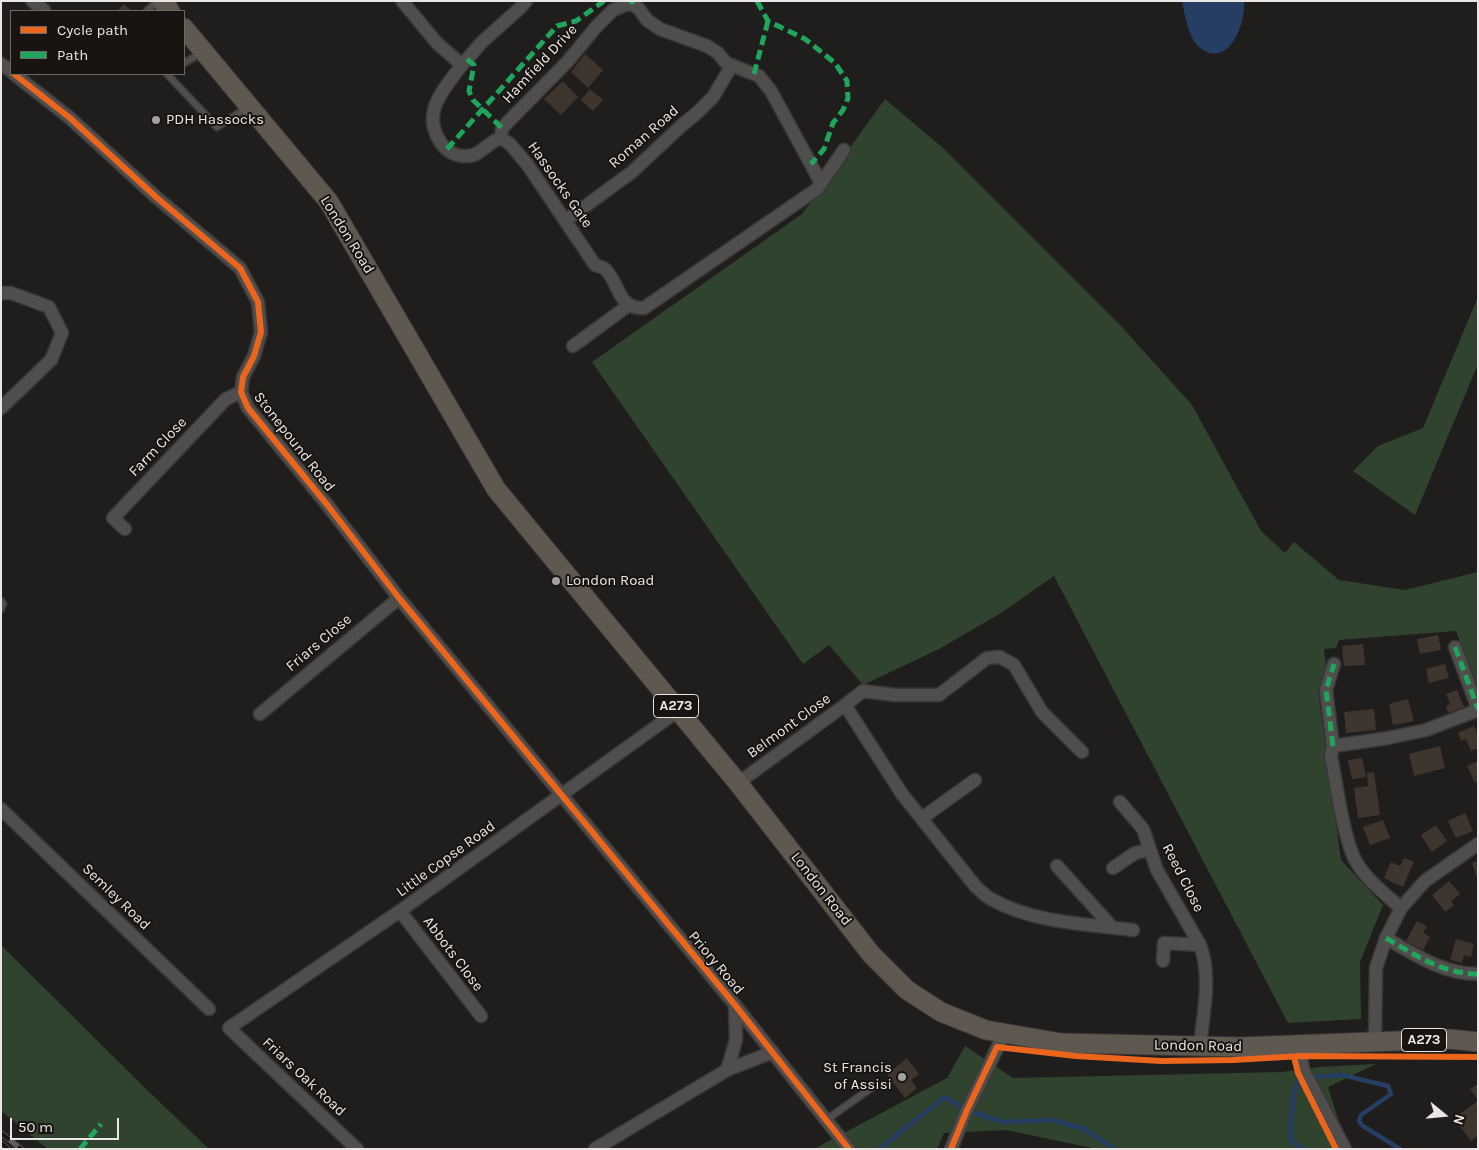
<!DOCTYPE html>
<style>
body{margin:0}
#map{position:relative;width:1479px;height:1150px;overflow:hidden;background:#201e1c;font-family:Karla,sans-serif}
canvas{display:block}
.frame{position:absolute;inset:0;border:2px solid #e9e6e5;pointer-events:none}
.legend{position:absolute;left:10px;top:10px;width:175px;height:65px;box-sizing:border-box;background:#181412;border:1px solid #6c6866;margin:0;padding:6px 9px;list-style:none;font-size:15px;color:#e9e6e5}
.legend li{display:flex;align-items:center;gap:10px;height:25px}
.legend b{width:25px;border:1px solid #6c6866}
.north{position:absolute;left:1419px;top:1090px;width:50px;height:50px;-webkit-text-stroke:4px #181412;paint-order:stroke;rotate:107deg;font-size:14px;font-weight:700;line-height:20px;text-align:center;color:#e9e6e5}
.north::after{content:'';display:block;margin:auto;width:18px;height:22px;background:#e9e6e5;clip-path:polygon(50% 0,100% 100%,50% 72%,0 100%)}
.scale{position:absolute;left:10px;top:1118px;width:109px;height:22px;box-sizing:border-box;border:2px solid #e9e6e5;border-top:0;padding-left:6px;font-size:15px;line-height:18px;white-space:nowrap;color:#e9e6e5;-webkit-text-stroke:4px #181412;paint-order:stroke}
</style>
<div id="map">
<canvas width="1479" height="1150"></canvas>
<div class="frame"></div>
<ul class="legend">
<li><b style="height:6px;background:#eb651d"></b>Cycle path</li>
<li><b style="height:6px;background:#20a55d"></b>Path</li>
</ul>
<div class="north">N</div>
<div class="scale">50 m</div>
</div>
<script>
const c = document.querySelector('canvas').getContext('2d');
c.lineJoin = 'round';
function fillPath(path, color) { c.fillStyle = color; c.fill(path, 'evenodd'); }
function trace(path, color, width, dash) { c.strokeStyle = color; c.lineWidth = width; c.lineCap = dash ? 'butt' : 'round'; c.setLineDash(dash || []); c.stroke(path); }
function drawText(font, color, halo, rows, align = 'center') {
  c.font = font + ' Karla,sans-serif'; c.lineWidth = 4; c.setLineDash([]); c.textBaseline = 'middle'; c.strokeStyle = halo; c.fillStyle = color; for (const [text, x, y, turn = 0] of rows) {
    c.save(); c.translate(x, y); c.rotate((+turn || 0) * Math.PI / 180); c.textAlign = isNaN(turn) ? turn : align; if (halo) c.strokeText(text, 0, 0); c.fillText(text, 0, 0); c.restore();
  }
}
const green = new Path2D(`
 M885,99L943,148L1120,325L1192,405L1261,531L1285,553L1294,542L1339,580L1405,590L1478,572V693L1456,631L1339,640L1336,648L1324,649L1326,667L1318,690L1341,860L1383,905L1360,962L1361,1019L1288,1023L1054,576L1001,613L939,649L863,685L829,645L803,664L592,362L802,214Z
 M1478,297V364L1415,515L1353,471L1378,446L1423,428Z
 M1,945L147,1090L209,1149H48L1,1111Z
 M965,1046L1013,1078L1282,1072L1320,1067L1376,1064L1328,1087L1340,1125L1353,1149H1097L1006,1130L944,1133L937,1149H814L947,1078Z`);
const water = new Path2D(`
 M1182,1H1244C1246,26 1226,73 1197,45C1189,37 1184,13 1182,1Z`);
const stream = new Path2D(`
 M879,1149L945,1097L967,1110L1002,1122L1054,1120L1084,1129L1115,1149
 M1302,1149L1290,1139L1293,1097L1299,1078L1342,1075L1388,1086L1391,1094L1361,1115L1359,1121L1363,1126L1400,1149`);
const building = new Path2D(`
 M124,4L132,11H117Z
 M585,54L603,70L588,88L571,72Z
 M563,81L578,97L561,115L544,99Z
 M590,89L603,100L593,111L581,100Z
 M1438,635L1441,650L1420,654L1417,639Z
 M1363,644L1365,665L1344,666L1342,646Z
 M1445,664L1449,678L1429,683L1426,669Z
 M1457,690L1464,707L1448,713L1446,706L1450,704L1446,694Z
 M1408,699L1414,721L1393,725L1389,704Z
 M1374,709L1376,730L1346,733L1344,712Z
 M1474,726L1478,734V748L1471,751L1466,739L1461,741L1458,733Z
 M1440,746L1445,768L1414,776L1409,754Z
 M1362,758L1366,777L1352,779L1348,760Z
 M1478,761V781L1475,783L1467,766Z
 M1374,772L1380,815L1358,818L1354,788L1368,786L1367,773Z
 M1465,813L1473,831L1456,838L1448,821Z
 M1383,820L1390,838L1370,845L1363,827Z
 M1436,825L1447,841L1432,852L1421,835Z
 M1404,858L1414,862L1403,887L1384,878L1391,862L1400,866Z
 M1478,861V875L1476,876L1472,863Z
 M1449,881L1460,894L1451,901L1454,905L1445,912L1432,895Z
 M1417,921L1427,926L1423,933L1430,937L1423,950L1406,941Z
 M1456,939L1474,944L1471,957L1464,955L1462,963L1450,960Z
 M907,1058L919,1074L911,1080L917,1088L905,1098L887,1074Z
 M1478,1084V1100L1470,1089Z
 M1478,1101V1136L1471,1141L1454,1118Z`);
const service = new Path2D(`
 M147,11L157,1
 M184,63L203,52
 M167,74L217,127L248,107
 M1,601L3,604L1,609
 M826,1120L877,1084`);
const minor = new Path2D(`
 M32,1L44,10
 M402,1L437,43L462,65C444,89 420,113 441,143C447,152 457,157 468,156C480,156 489,141 501,138L510,144L527,164L595,265C598,266 604,267 606,270C620,285 618,309 644,308L817,189L844,150
 M1,64L11,71
 M462,65L482,42L520,8L526,1
 M14,74L70,118L156,197L240,268L258,302L261,332L254,356L243,377L241,392L248,408L325,502L399,598L735,1005L849,1149
 M501,138L502,128L568,61L596,27L613,10L625,5L632,4L639,9L647,20L660,29L707,46L718,53L726,63L759,76L771,91L821,183
 M565,221L632,172L681,126L698,112L713,97L732,65
 M1,293H11L49,307L62,333L51,360L1,408
 M573,346L629,305
 M125,529L113,518L226,399L241,392
 M1455,647L1478,709
 M845,705L863,691L895,695H939L987,658L1000,657L1014,665L1042,712L1082,752
 M260,714L399,598
 M1333,746L1326,690L1334,664
 M738,783L845,705L902,794L976,887C981,891 985,896 991,899C1033,923 1087,924 1133,930
 M1120,802L1143,829L1157,870L1200,945
 M1,809L209,1009
 M922,818L975,780
 M1057,866L1112,927
 M1113,868L1135,853L1149,850
 M1401,908C1385,894 1364,878 1354,858C1342,830 1337,786 1331,756L1333,746L1388,738L1426,730L1478,710
 M400,911L481,1016
 M1386,938C1415,955 1443,974 1478,974
 M1163,961L1164,943L1200,945C1212,976 1203,1014 1200,1047
 M1375,1042L1376,968L1386,938L1401,908L1425,881L1478,844
 M1303,1045L1301,1056L1303,1069L1345,1149
 M727,1070L736,1040L735,1005
 M357,1149L229,1028L400,911L679,710
 M595,1149L727,1070L773,1052
 M951,1149L967,1110L1004,1034`);
const primary = new Path2D(`
 M162,1L170,11
 M184,28L329,202L496,489L738,783L871,954L907,990L941,1012L986,1030L1061,1043L1240,1047L1450,1039L1478,1042`);
const rail = new Path2D(`
 M1,1133L21,1149
 M1,1143L8,1149`);
const quiet = new Path2D(`
 M757,1L768,21L805,39L835,63L847,81L848,98L843,110L833,123L824,149L811,164
 M632,4V1
 M467,59L474,65L469,91L473,100L502,128
 M754,74L768,21
 M447,149L557,26L576,21L604,1
 M1455,647L1478,709
 M1333,746L1326,690L1334,664
 M1386,938C1415,955 1443,974 1478,974
 M80,1149L101,1124`);
const cycleway = new Path2D(`
 M14,74L70,118L156,197L240,268L258,302L261,332L254,356L243,377L241,392L248,408L325,502L399,598L735,1005L849,1149
 M1294,1057L1298,1073L1336,1149
 M951,1149L967,1110L997,1047L1076,1056L1161,1061L1233,1060L1301,1056L1478,1057`);
const markers = [
 [156,120,5,"#a3a09f"],
 [556,581,5,"#a3a09f"],
 [902,1077,5,"#a3a09f"]
];
const shields = [
 [676,706,45],
 [1424,1040,45]
];
const shieldNames = [
 ["A273",676,706],
 ["A273",1424,1040]
];
const streetNames = [
 ["Hamfield Drive",540,64,-47],
 ["Roman Road",644,137,-41],
 ["Hassocks Gate",560,185,55],
 ["London Road",347,235,58],
 ["Stonepound Road",294,442,52],
 ["Farm Close",158,447,-46],
 ["Friars Close",319,643,-40],
 ["Belmont Close",789,726,-36],
 ["Little Copse Road",446,859,-36],
 ["Reed Close",1183,878,63],
 ["London Road",821,889,52],
 ["Semley Road",116,897,44],
 ["Abbots Close",453,954,53],
 ["Priory Road",716,963,50],
 ["London Road",1198,1046,1],
 ["Friars Oak Road",304,1077,43]
];
const poiNames = [
 ["PDH Hassocks",166,120],
 ["London Road",566,581],
 ["St Francis",892,1068,"right"],
 ["of Assisi",892,1085,"right"]
];
fillPath(green, '#30432e');
fillPath(water, '#263e63');
trace(stream, '#263e63', 4.5);
fillPath(building, '#3f352f');
trace(service, '#3a3837', 9);
trace(minor, '#3a3837', 15);
trace(primary, '#3a3837', 21);
trace(service, '#504e4d', 6);
trace(minor, '#504e4d', 12);
trace(primary, '#5f5851', 19);
trace(rail, '#5d5c5b', 5.5);
trace(rail, '#181412', 4, [11]);
trace(quiet, '#20a55d', 5, [10, 5]);
trace(cycleway, '#eb651d', 6);
for (const [x, y, r, color] of markers) { const dot = new Path2D(); dot.arc(x, y, r, 0, 2 * Math.PI); c.fillStyle = color; c.fill(dot); trace(dot, '#181412', 2); }
for (const [x, y, w] of shields) { const box = new Path2D(); box.roundRect(x - w / 2, y - 11.5, w, 23, 4); c.fillStyle = '#181412'; c.fill(box); trace(box, '#e9e6e5', 1); }
drawText('bold 14px', '#e9e6e5', null, shieldNames);
drawText('15px', '#e9e6e5', '#181412', streetNames);
drawText('15px', '#e9e6e5', '#181412', poiNames, 'left');
</script>
